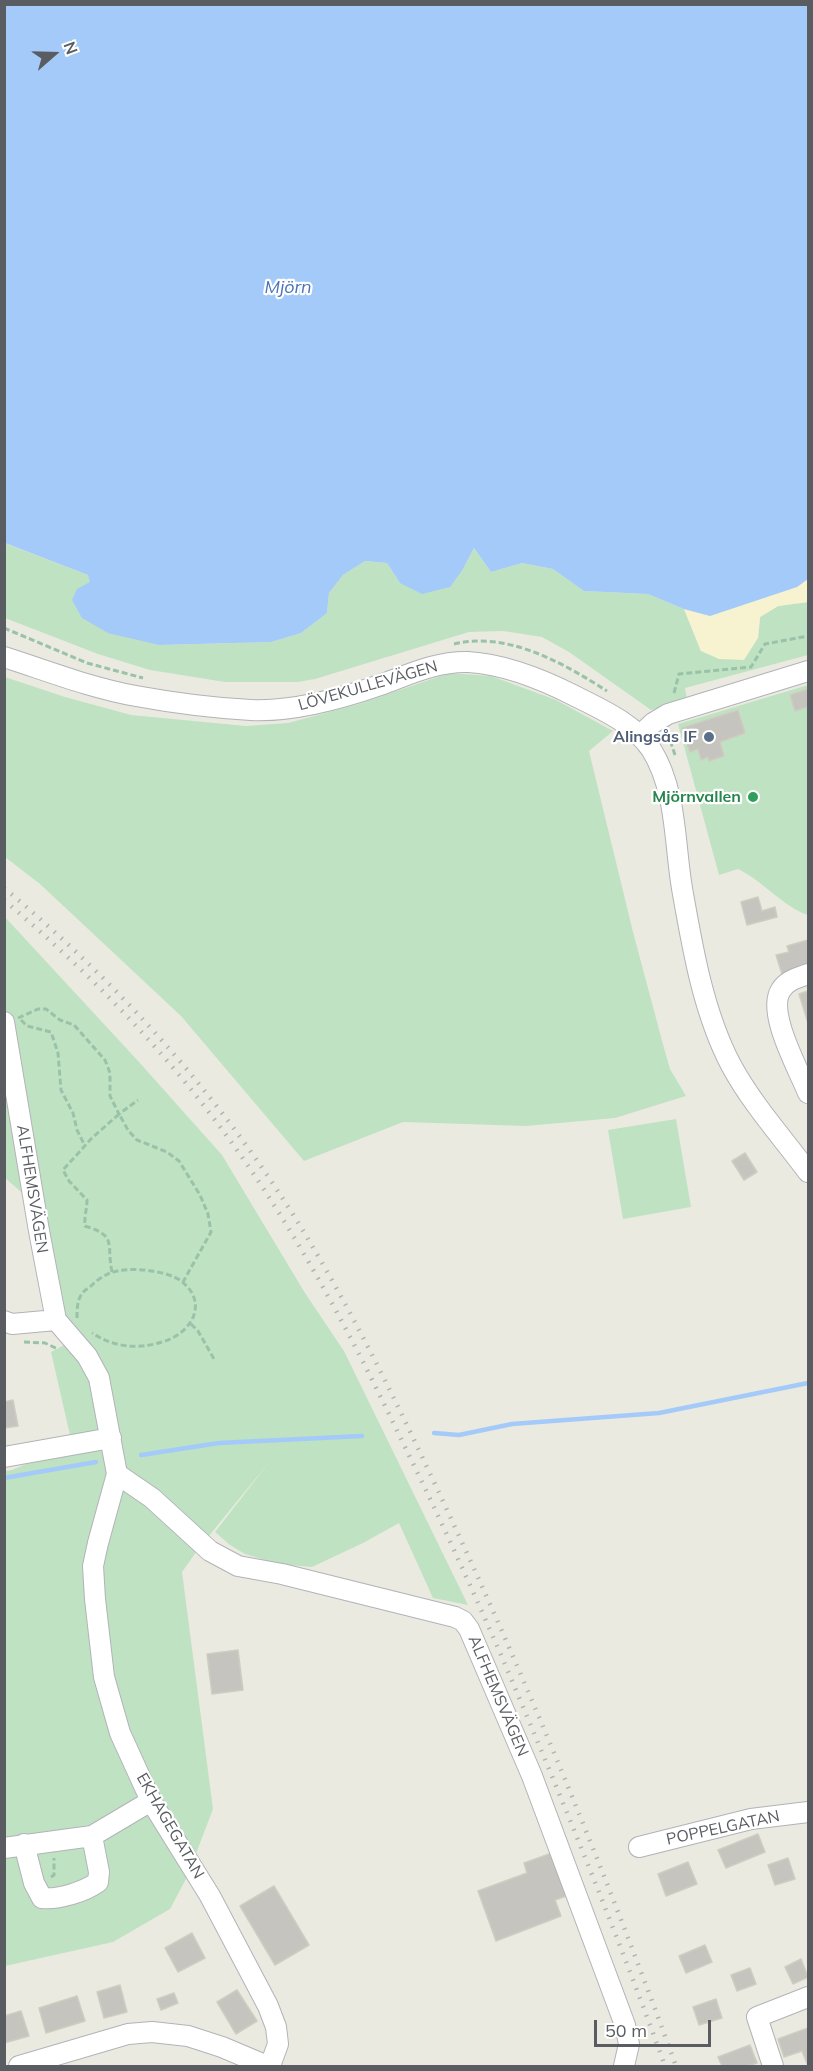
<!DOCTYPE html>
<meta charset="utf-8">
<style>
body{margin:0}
#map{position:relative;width:813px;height:2071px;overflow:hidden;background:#ebeae1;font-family:Mulish,sans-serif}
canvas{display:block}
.frame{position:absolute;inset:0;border:6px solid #595c61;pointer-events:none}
.north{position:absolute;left:24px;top:24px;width:60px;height:60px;-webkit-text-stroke:4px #fff;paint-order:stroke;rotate:70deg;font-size:16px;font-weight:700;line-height:24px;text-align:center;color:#595c61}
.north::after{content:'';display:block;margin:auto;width:21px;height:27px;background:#595c61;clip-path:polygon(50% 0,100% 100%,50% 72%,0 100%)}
.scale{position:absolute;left:594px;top:2020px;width:117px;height:27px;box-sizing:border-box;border:3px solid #595c61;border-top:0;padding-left:8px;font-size:18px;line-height:21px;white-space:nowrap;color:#595c61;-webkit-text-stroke:4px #fff;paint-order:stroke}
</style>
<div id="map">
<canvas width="813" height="2071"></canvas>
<div class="frame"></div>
<div class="north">N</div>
<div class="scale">50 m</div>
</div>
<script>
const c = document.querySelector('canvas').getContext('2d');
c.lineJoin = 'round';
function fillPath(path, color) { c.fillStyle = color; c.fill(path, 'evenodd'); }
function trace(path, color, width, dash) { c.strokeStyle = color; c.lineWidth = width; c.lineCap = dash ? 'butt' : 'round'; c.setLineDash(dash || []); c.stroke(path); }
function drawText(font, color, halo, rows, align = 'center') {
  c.font = font + ' Mulish,sans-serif'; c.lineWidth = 4.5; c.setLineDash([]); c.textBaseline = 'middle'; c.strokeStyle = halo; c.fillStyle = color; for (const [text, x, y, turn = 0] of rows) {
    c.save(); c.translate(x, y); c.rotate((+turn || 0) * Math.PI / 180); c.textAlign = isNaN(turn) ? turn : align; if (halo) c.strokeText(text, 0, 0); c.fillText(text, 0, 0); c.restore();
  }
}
const green = new Path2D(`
 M4,543L88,575L91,582L159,645L271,642L301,633L327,613L329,593L343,575L365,561L387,563L400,583L463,569L474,548L491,572L522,563L553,569L584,591L648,594L684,609L701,651L758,638L760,617L778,606L808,602V655L685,688L687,700L651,710L569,652L542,637L503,631L469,632L315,679L298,682H225L150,670L98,654L5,618Z
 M449,673L491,676L556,700L613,731L589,751L633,932L664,1048L670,1069L686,1096L615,1118L526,1126L403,1122L304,1161L181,1016L40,884L5,857V677L65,697L131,715L246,726L288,723L359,704Z
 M808,685V915C785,908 763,881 738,869L719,875L678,724Z
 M4,916L139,1062L222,1155L305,1293L344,1351L468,1605L433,1598L399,1523L363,1543L312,1567L278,1564L245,1554L230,1545L215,1532L270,1461L199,1548L182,1572L213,1809L187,1877L170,1909L113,1942L5,1966V1471L12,1470L72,1444L51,1352L68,1343L41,1209L5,1178Z
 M676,1119L691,1207L623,1219L608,1130Z`);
const sand = new Path2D(`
 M808,579V602L778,606L760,617L758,638L744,660L719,659L701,651L684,609L710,616L797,587Z`);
const water = new Path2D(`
 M4,5H808V579L797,587L710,616L684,609L648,594L584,591L553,569L522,563L491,572L474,548L463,569L450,587L422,594L400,583L387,563L365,561L343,575L329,593L327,613L301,633L271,642L159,645L108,633L82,618L72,600L77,589L90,582L88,575L5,543Z`);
const stream = new Path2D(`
 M434,1433L459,1435L512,1424L659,1413L808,1383
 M141,1455L219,1443L362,1436
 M4,1478L96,1462`);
const building = new Path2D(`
 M808,689V707L795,711L790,695Z
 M738,710L745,733L720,742L724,756L709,761L708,757L701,760L698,749L690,752L682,728Z
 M758,897L762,911L775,907L777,917L747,925L741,902Z
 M808,940V966L782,974L776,955L789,952L787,946Z
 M808,991V1023L799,994Z
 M745,1153L757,1172L744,1180L732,1161Z
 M13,1400L18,1426L4,1428V1402Z
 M238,1650L243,1690L212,1694L207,1654Z
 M758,1834L765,1852L726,1868L718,1850Z
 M552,1853L569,1895L555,1900L561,1916L496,1941L478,1891L527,1873L524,1863Z
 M788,1858L795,1879L775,1885L768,1865Z
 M688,1862L697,1884L666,1896L658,1874Z
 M274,1886L309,1945L275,1965L240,1906Z
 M192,1933L205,1958L178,1972L165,1948Z
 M705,1945L712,1962L686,1973L679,1956Z
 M801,1959L808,1977L793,1984L785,1967Z
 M750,1968L756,1984L737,1991L731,1975Z
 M120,1985L127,2012L104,2018L97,1992Z
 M237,1990L257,2021L236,2034L217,2002Z
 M174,1993L178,2003L161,2010L157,1999Z
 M77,1996L85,2021L46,2033L39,2008Z
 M716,1999L722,2018L699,2025L693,2007Z
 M21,2011L29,2036L4,2043V2016Z
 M808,2028V2066L802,2051L784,2057L778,2039Z
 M750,2045L757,2063L747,2066H722L718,2057Z`);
const path = new Path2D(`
 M4,628L87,663L143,678
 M454,644C508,631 563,663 607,691
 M674,693L679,674L751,667L765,644L808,636
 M665,734L669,737L675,755
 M18,1018L38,1009H46L60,1020L74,1025L105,1060L110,1073V1096L119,1114L138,1100
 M21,1020L27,1026L51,1032L58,1053L61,1090L73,1113L77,1130L85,1146
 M112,1272C106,1244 118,1236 85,1226C84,1217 87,1209 87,1200L69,1181L63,1170L91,1139L119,1114L128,1130L137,1140L167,1152L179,1161L200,1195L208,1214L211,1232L183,1282
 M77,1318C77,1310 77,1302 81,1295C83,1291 87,1289 91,1286C96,1281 103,1276 110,1273C127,1266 167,1270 181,1281C210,1303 191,1334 162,1342C137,1350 114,1347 92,1333
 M191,1324L198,1331L214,1359
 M24,1342L45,1343L58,1349
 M51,1877L54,1875V1858`);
const minor = new Path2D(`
 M4,657C48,671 91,688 136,696C174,703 213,708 251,710C293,712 340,699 380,685C408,675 437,661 468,662C505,664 544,680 577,697C603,710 634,724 651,749C678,792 674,847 683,894C693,951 704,1014 731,1065C752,1104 782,1137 808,1172
 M640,735L653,723L668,714L808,671
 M808,974C798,978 787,980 781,990C766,1012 799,1070 808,1093
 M4,1022L39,1231L56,1320
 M4,1321L12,1324L56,1320L87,1356L99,1378L117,1474L98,1543L93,1566L95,1599L104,1677L120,1733L151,1801L210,1896L268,2006L276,2027L278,2044L270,2066
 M4,1457L111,1438
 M117,1474L152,1498L210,1551L238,1566L282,1574L455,1617L463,1621L469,1629L532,1776L625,2025L629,2044L624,2066
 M24,1844L34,1883L42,1898C58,1900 84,1892 98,1882L99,1872L92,1836
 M639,1847L751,1819L808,1812
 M4,1848L92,1836L151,1801
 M19,2066L128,2034L152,2032L188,2036L222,2047L267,2066
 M773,2066L757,2017L808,1997`);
const rail = new Path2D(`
 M4,888C121,985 223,1100 302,1229C367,1336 419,1449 471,1562C546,1727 614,1896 676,2066
 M4,900C79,964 148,1033 208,1111C287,1213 348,1328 404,1445C438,1514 470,1584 501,1655C559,1791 615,1928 665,2066`);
const markers = [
 [709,737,6,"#5c6f8a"],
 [753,797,6,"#2e9e5b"]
];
const streetNames = [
 ["LÖVEKULLEVÄGEN",368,686,-16],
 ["ALFHEMSVÄGEN",32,1189,81],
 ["ALFHEMSVÄGEN",498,1696,67],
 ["EKHAGEGATAN",170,1826,60],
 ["POPPELGATAN",723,1828,-12]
];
const serviceNames = [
 ["Alingsås IF",697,737]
];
const leisureNames = [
 ["Mjörnvallen",741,797]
];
const waterNames = [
 ["Mjörn",288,288]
];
fillPath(green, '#bfe2c3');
fillPath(sand, '#f7f2d0');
fillPath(water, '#a4caf9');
trace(stream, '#a4caf9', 4.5);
fillPath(building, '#c6c4be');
trace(building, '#cfccc0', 1.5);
trace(minor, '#b2b3b8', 22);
trace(path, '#99c2a9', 3, [6, 3]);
trace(minor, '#fff', 20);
trace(rail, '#b2b3b3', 4.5, [1.5, 8]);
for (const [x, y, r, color] of markers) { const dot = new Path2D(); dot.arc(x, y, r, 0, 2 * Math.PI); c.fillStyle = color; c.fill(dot); trace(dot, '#fff', 2); }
drawText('16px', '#595c61', '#fff', streetNames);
drawText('bold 16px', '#4e5e75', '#fff', serviceNames, 'right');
drawText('bold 16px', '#27864d', '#fff', leisureNames, 'right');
drawText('italic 18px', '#4973b9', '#fff', waterNames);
</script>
